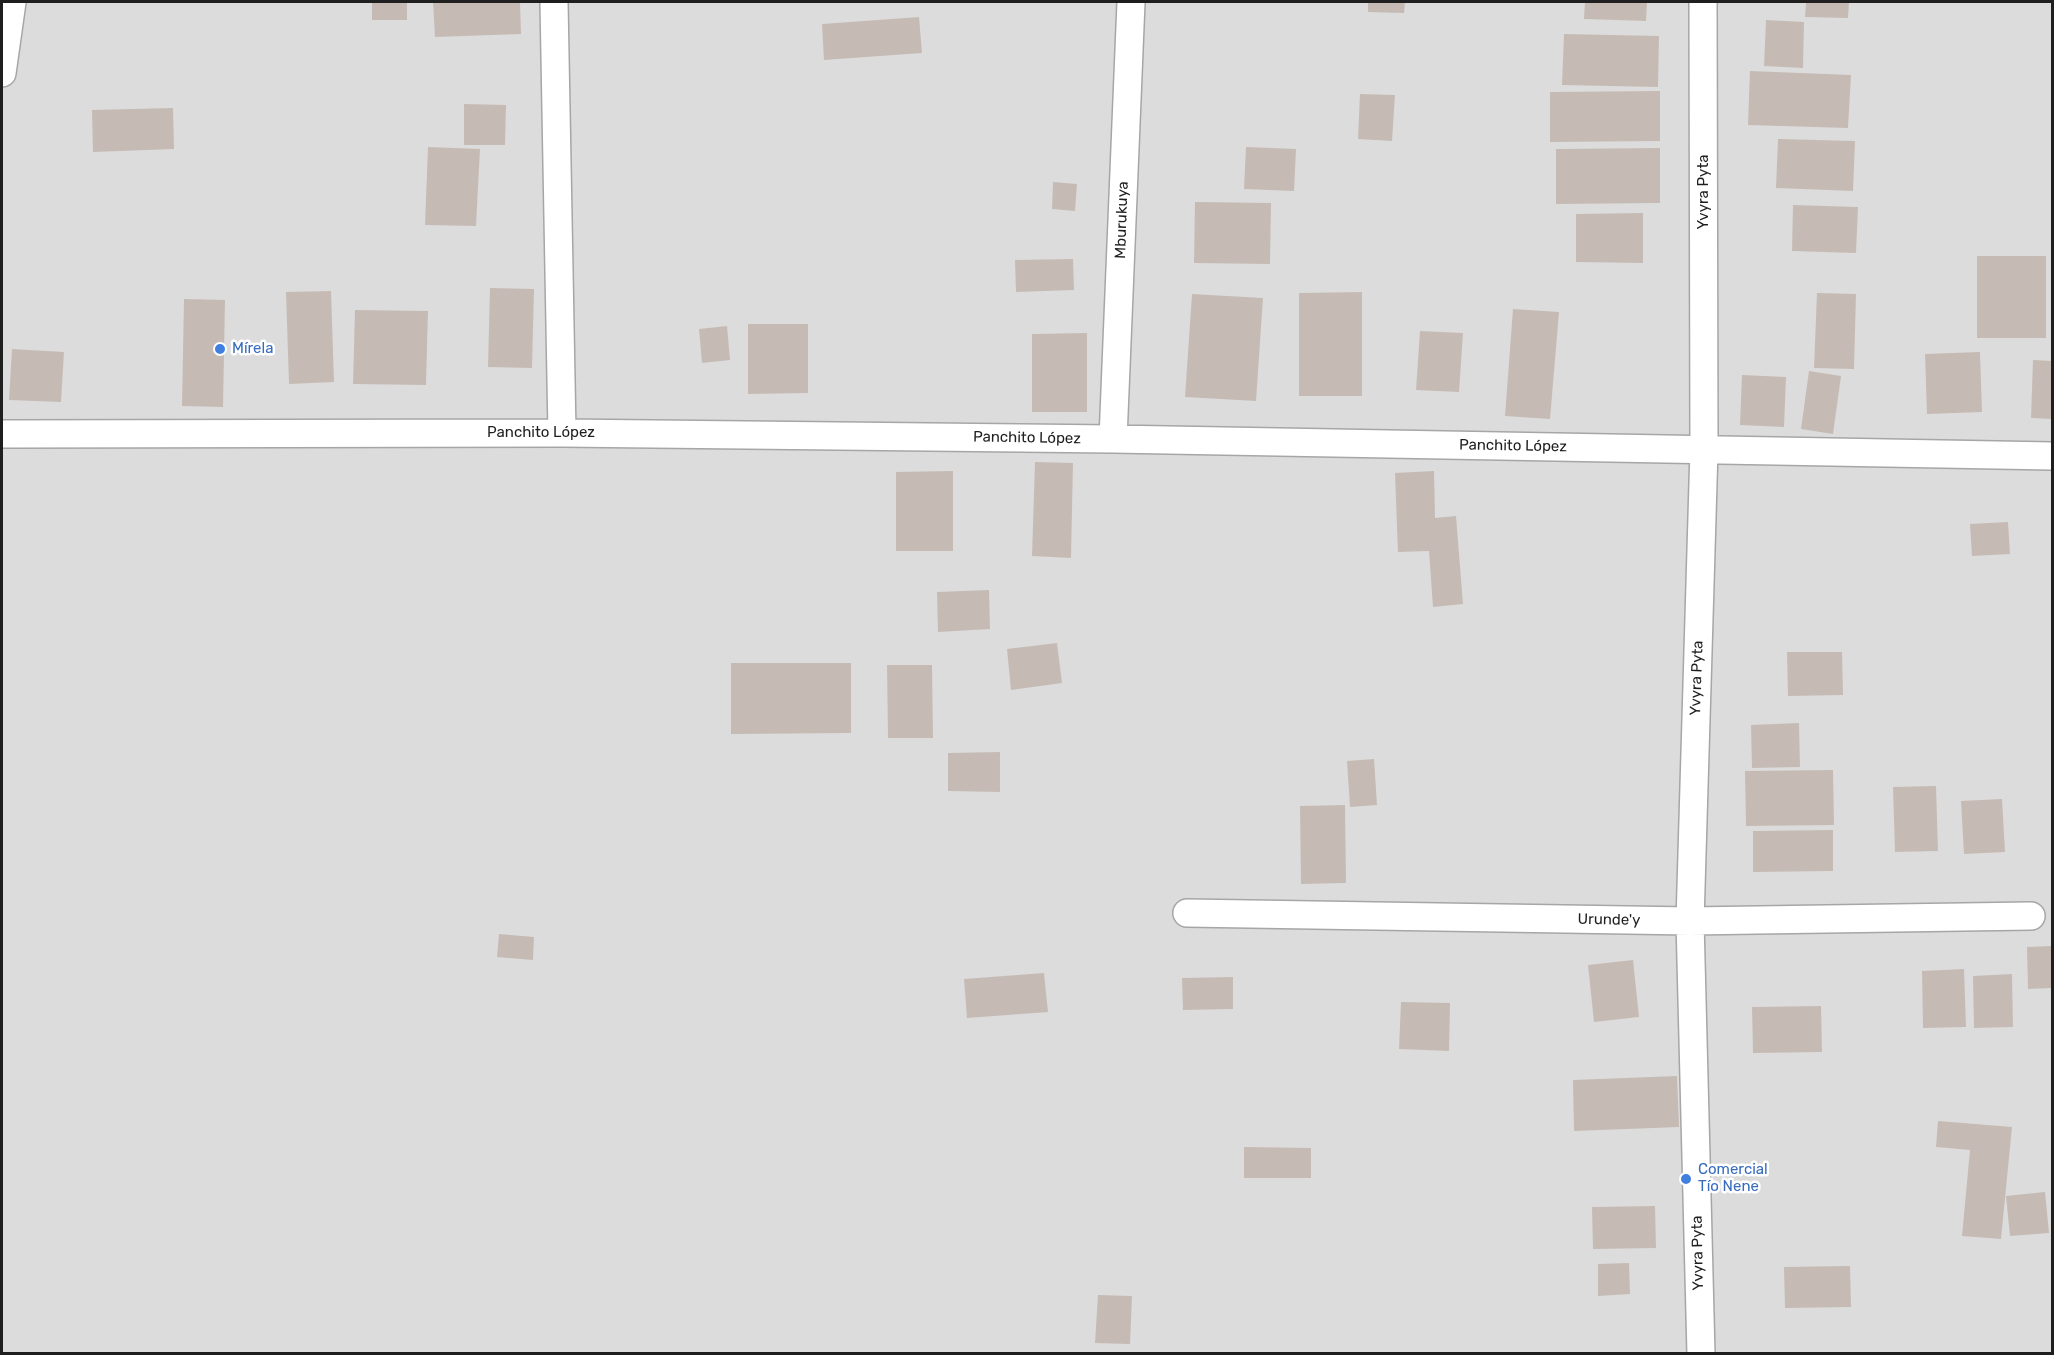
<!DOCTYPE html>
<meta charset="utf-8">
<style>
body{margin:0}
#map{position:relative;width:2054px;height:1355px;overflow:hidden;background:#f0ece5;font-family:Rubik,sans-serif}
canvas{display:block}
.frame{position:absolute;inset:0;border:3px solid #1f1f1f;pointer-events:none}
</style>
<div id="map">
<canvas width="2054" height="1355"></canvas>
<div class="frame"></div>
</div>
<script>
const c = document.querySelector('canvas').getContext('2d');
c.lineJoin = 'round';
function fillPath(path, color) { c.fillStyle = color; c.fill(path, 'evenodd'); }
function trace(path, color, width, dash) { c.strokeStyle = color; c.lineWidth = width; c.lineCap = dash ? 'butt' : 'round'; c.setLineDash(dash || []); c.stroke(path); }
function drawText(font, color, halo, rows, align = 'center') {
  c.font = font + ' Rubik,sans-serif'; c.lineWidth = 5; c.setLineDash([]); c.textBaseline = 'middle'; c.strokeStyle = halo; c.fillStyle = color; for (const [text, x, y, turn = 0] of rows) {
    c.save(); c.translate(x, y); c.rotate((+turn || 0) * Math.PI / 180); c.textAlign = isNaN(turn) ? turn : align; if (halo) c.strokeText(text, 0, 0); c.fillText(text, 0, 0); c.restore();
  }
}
const residential = new Path2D(`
 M2,2H2052V1353H2Z`);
const building = new Path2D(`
 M372,2H407V20H372Z
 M433,2H520L521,34L435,37Z
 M1368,2H1405L1404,13L1368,12Z
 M1585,2H1647L1646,21L1584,19Z
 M1806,2H1849L1848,18L1805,17Z
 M919,17L922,53L824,60L822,24Z
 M1766,20L1804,22L1803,68L1764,66Z
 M1564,34L1659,36L1658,87L1562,85Z
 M1750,71L1851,75L1848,128L1748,125Z
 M1660,91V141L1550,142V92Z
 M1360,94L1395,95L1392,141L1358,139Z
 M464,104L506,105L505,145H464Z
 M173,108L174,149L93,152L92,110Z
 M1778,139L1855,141L1853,191L1776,188Z
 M428,147L480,149L476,226L425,225Z
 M1246,147L1296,149L1294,191L1244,189Z
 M1660,148V203L1556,204V149Z
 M1053,182L1077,184L1075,211L1052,209Z
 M1195,202L1271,203L1270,264L1194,263Z
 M1793,205L1858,207L1856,253L1792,251Z
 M1643,213V263L1576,262V214Z
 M1977,256H2046V338H1977Z
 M1073,259L1074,290L1016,292L1015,260Z
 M490,288L534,289L532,368L488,367Z
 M331,291L334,382L289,384L286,292Z
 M1362,292V396H1299V293Z
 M1817,293L1856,294L1854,369L1814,368Z
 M1192,294L1263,298L1256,401L1185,397Z
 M184,299L225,300L223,407L182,406Z
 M1513,309L1559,312L1550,419L1505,416Z
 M355,310L428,311L426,385L353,384Z
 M748,324H808V393L748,394Z
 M727,326L730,360L702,363L699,329Z
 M1420,331L1463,333L1459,392L1416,390Z
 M1087,333V412H1032V334Z
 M12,349L64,352L61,402L9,400Z
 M1980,352L1982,412L1927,414L1925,354Z
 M2033,360L2052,361V419L2031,418Z
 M1809,371L1841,376L1833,434L1801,429Z
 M1742,375L1786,377L1784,427L1740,425Z
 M1035,462L1073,463L1071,558L1032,556Z
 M953,471V551H896V472Z
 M1434,471L1435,518L1456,516L1463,604L1433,607L1429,551L1398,552L1395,473Z
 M2008,522L2010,554L1972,556L1970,524Z
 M989,590L990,629L938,632L937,592Z
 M1057,643L1062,683L1011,690L1007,649Z
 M1787,652H1842L1843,695L1788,696Z
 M731,663H851V733L731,734Z
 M887,665H932L933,738H888Z
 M1799,723L1800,767L1752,768L1751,725Z
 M1000,752V792L948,791V753Z
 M1374,759L1377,805L1350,807L1347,761Z
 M1833,770L1834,825L1746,826L1745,771Z
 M1936,786L1938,851L1895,852L1893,787Z
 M2002,799L2005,852L1964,854L1961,801Z
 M1345,805L1346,883L1301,884L1300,806Z
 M1833,830V871L1753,872V831Z
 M499,934L534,937L533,960L497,957Z
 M2052,946V988L2028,989L2027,947Z
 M1633,960L1639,1017L1594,1022L1588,965Z
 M1964,969L1966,1027L1923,1028L1922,971Z
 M1044,973L1048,1012L967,1018L964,979Z
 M2012,974L2013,1027L1974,1028L1973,976Z
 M1233,977V1009L1183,1010L1182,978Z
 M1401,1002L1450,1003L1449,1051L1399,1049Z
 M1821,1006L1822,1052L1753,1053L1752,1007Z
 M1677,1076L1679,1127L1574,1131L1573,1080Z
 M1938,1121L2012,1127L2001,1239L1962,1236L1970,1150L1936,1147Z
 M1244,1147L1311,1148V1178H1244Z
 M2045,1192L2049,1233L2010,1236L2006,1196Z
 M1655,1206L1656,1248L1593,1249L1592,1207Z
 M1629,1263L1630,1294L1598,1296V1264Z
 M1850,1266L1851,1307L1785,1308L1784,1267Z
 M1098,1295L1132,1296L1130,1344L1095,1343Z`);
const minor = new Path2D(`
 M554,2L562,433
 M2,73L12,2
 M2,434L562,433L1113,439L2052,456
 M1113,439L1131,2
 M1187,913L1690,921L2031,916
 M1701,1354L1690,921L1704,449L1703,2`);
const markers = [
 [220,349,6,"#3f7fe0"],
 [1686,1179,6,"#3f7fe0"]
];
const streetNames = [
 ["Yvyra Pyta",1704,192,-90],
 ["Mburukuya",1122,220,-88],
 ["Panchito López",541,433],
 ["Panchito López",1027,438,1],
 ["Panchito López",1513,446,1],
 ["Yvyra Pyta",1697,678,-88],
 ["Urunde'y",1609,920,1],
 ["Yvyra Pyta",1698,1253,-91]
];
const shopNames = [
 ["Mírela",232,349],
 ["Comercial",1698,1170],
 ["Tío Nene",1698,1187]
];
fillPath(residential, '#dddcdc');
fillPath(building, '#c5bbb4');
trace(minor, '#a6a6a6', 30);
trace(minor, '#fff', 27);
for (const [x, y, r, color] of markers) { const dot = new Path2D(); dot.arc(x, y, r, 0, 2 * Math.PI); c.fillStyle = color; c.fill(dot); trace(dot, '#fff', 2); }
drawText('15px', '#1f1f1f', '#fff', streetNames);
drawText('15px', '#366cbe', '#fff', shopNames, 'left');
</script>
